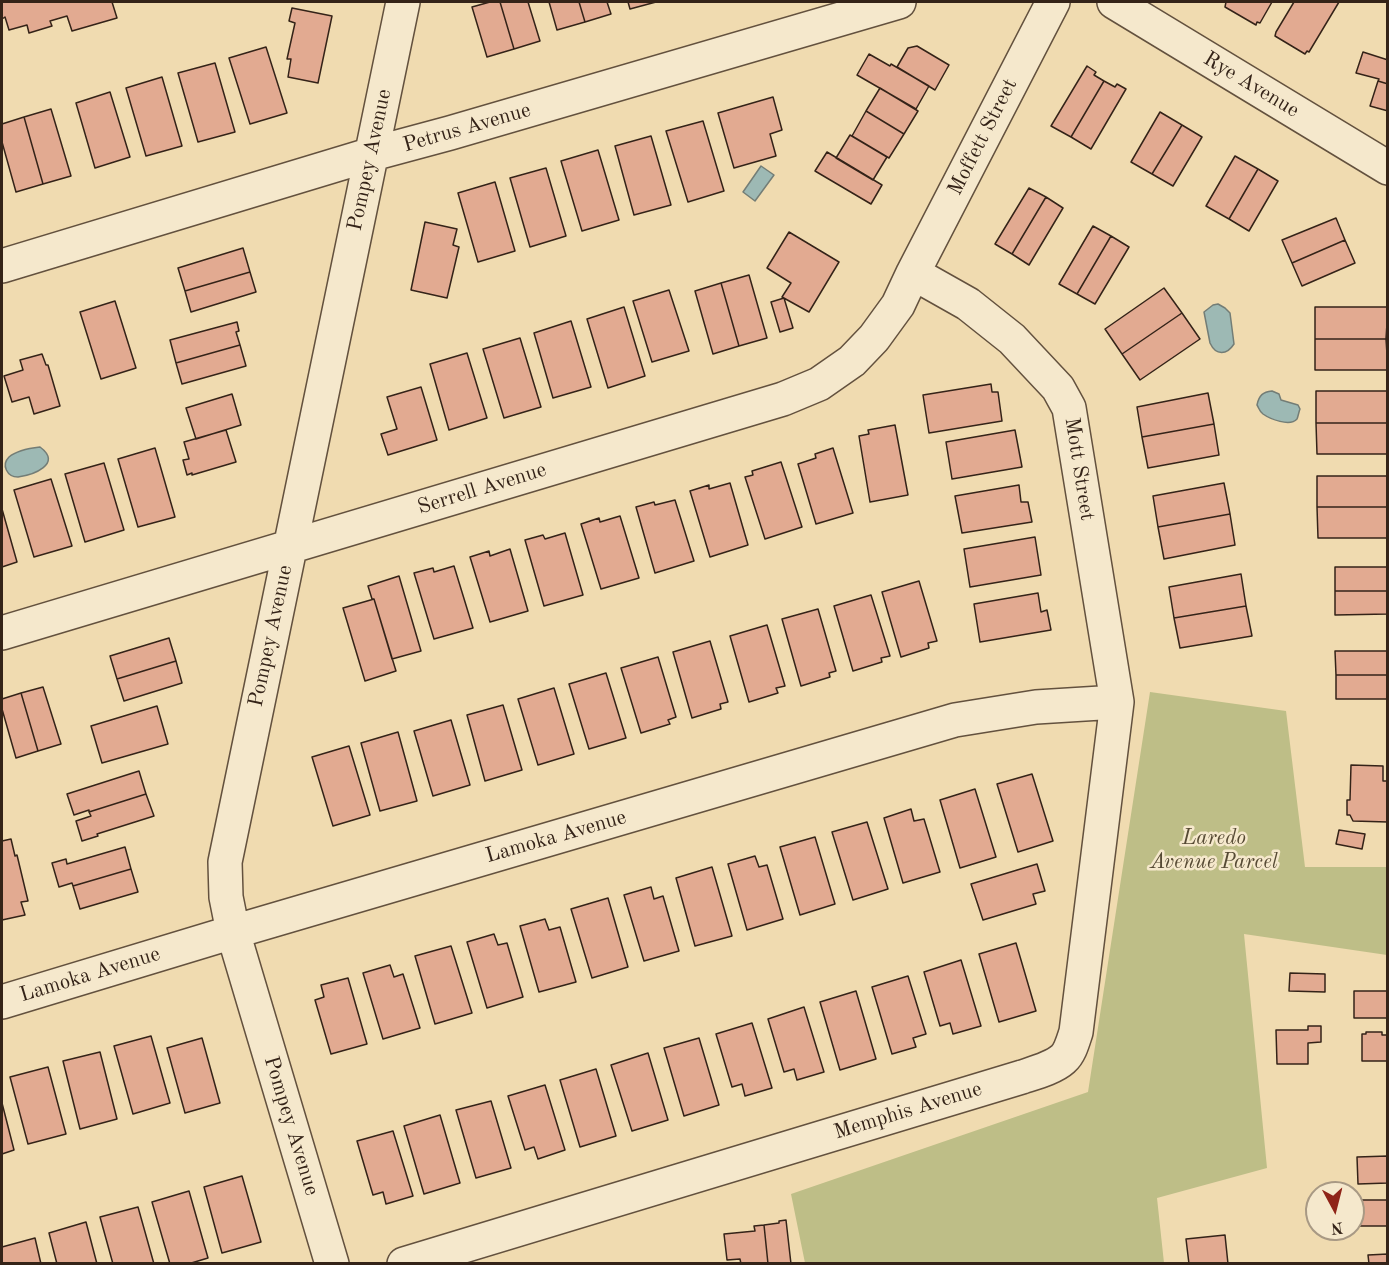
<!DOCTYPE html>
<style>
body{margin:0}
#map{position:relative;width:1389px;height:1265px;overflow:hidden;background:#f0dbb0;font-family:"Old Standard TT",serif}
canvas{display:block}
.frame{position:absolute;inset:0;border:3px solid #342318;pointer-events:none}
.north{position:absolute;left:1305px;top:1181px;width:60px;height:60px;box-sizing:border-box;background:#f5e8cc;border:2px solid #a89984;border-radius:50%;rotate:173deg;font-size:16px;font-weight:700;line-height:24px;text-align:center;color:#342318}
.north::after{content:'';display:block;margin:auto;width:21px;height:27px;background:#8f2418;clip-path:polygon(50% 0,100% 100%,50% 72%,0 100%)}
</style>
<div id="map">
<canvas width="1389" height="1265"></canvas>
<div class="frame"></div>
<div class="north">N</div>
</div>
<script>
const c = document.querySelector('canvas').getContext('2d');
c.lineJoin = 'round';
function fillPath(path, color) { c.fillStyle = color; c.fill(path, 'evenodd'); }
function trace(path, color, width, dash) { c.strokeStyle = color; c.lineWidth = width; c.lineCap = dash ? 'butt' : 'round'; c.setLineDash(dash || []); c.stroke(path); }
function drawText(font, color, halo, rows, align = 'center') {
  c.font = font + ' "Old Standard TT",serif'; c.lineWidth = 5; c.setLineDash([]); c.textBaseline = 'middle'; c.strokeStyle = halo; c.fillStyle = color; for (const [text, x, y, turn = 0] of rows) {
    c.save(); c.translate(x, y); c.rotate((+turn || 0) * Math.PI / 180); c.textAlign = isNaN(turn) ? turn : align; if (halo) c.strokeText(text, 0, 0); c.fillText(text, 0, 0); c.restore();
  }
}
const green = new Path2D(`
 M1150,692L1286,711L1305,867H1387V955L1244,934L1267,1168L1157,1198L1164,1263H805L791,1194L1088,1092Z`);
const water = new Path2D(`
 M761,166L774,175L755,201L743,192Z
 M1218,304L1225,308L1230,313L1234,344C1227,355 1216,356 1210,343L1204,312L1213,305Z
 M1272,391L1279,394L1281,400L1298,405L1300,409C1299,411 1298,417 1297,419C1290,427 1270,419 1263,414C1259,411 1259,408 1257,405C1259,395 1263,392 1272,391Z
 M40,447C63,464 33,475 18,477C7,477 1,465 9,457C16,451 31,448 40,447Z`);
const building = new Path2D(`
 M2,2H112L117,18L72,31L67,16L50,21L52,26L29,33L27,25L9,30L5,17L2,19Z
 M490,2H500L514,49L487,57L472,7Z
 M500,2H528L540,41L514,49Z
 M549,2H579L585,22L557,30Z
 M579,2H607L611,14L585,22Z
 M628,2H656L630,9Z
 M1226,2H1272L1260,23L1257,22L1256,25L1225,7Z
 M1294,2H1339L1309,52L1307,51L1305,54L1275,36L1276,32Z
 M292,8L332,16L318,83L288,77L291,59H287L295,23L289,21Z
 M917,46L949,65L935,90L897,67L908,48Z
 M266,47L287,113L250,124L229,58Z
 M1363,52L1388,60V84L1378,81L1379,79L1356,73Z
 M869,54L890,66L891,64L929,86L916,109L857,75Z
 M215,63L235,132L198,142L178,73Z
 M1087,66L1096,72L1094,75L1104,81L1071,137L1051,126Z
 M162,77L182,146L146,156L126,88Z
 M1104,81L1115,87L1117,84L1126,89L1091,149L1071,137Z
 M1378,81L1388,84V111L1370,106Z
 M880,88L918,111L904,134L866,111Z
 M110,92L130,157L95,168L76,103Z
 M773,97L782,130L770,134L776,156L734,168L718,113Z
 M51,109L71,176L43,184L24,117Z
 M866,111L904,134L889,158L852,136Z
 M1160,112L1182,125L1152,174L1131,162Z
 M24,117L43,184L16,192L2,142V124Z
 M703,121L724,191L688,202L666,131Z
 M1182,125L1202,137L1173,186L1152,174Z
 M850,135L887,157L873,180L836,158Z
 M651,136L671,205L634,215L615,146Z
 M598,150L619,220L582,231L561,161Z
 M827,152L882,185L871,204L815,171Z
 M1235,156L1258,169L1229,219L1206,206Z
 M546,168L566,236L530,247L510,178Z
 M1258,169L1278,181L1249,231L1229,219Z
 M495,182L515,251L478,262L458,193Z
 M1029,188L1046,197L1012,254L995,244Z
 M1046,197L1063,208L1029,265L1012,254Z
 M1336,218L1345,240L1292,263L1282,240Z
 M425,222L457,229L453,245L459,247L447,298L411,290Z
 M1093,226L1111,236L1077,294L1059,284Z
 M789,232L839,262L809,312L782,297L791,283L767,268Z
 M1111,236L1129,247L1095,304L1077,294Z
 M1345,240L1355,263L1302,286L1292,263Z
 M243,248L250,272L185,291L178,268Z
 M250,272L256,292L191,312L185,291Z
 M749,275L767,338L739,346L721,283Z
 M721,283L739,346L713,354L695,291Z
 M1164,288L1182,313L1122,354L1105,329Z
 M669,290L689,351L652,362L633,301Z
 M784,298L793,328L780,332L771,302Z
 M115,301L136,368L101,379L80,312Z
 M624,307L645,376L608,388L587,319Z
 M1315,307H1388L1386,339H1315Z
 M1182,313L1200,339L1140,380L1122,354Z
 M571,321L591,387L553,398L534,333Z
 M237,322L239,331L236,332L240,345L176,363L170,340Z
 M520,338L541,407L504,418L483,349Z
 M1315,339H1386L1388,370H1315Z
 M240,345L246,366L182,384L176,363Z
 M467,353L487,418L449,430L430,364Z
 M42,354L46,365H48L60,406L34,414L29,397L12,402L4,376L23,370L20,360Z
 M991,384L992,392H998L1002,421L929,433L923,395Z
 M421,387L437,440L388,455L381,434L397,429L387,397Z
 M1316,391H1388L1387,423H1316Z
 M1208,393L1214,424L1142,437L1137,407Z
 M232,394L241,425L196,439L186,408Z
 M1316,423H1387L1388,454H1317Z
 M1214,424L1219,455L1148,468L1142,437Z
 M895,425L908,495L870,502L859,436L869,434L868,430Z
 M226,430L236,462L192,475V473L187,475L183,460L189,459L184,442Z
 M1015,430L1022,467L952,479L946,442Z
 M155,448L175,517L138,527L118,459Z
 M833,448L853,513L816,524L798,464L816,458L815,454Z
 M781,462L802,527L765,539L745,477L753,475L752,471Z
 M104,463L124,530L85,542L65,474Z
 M1317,476H1388V507H1317Z
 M51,479L72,546L34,557L14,490Z
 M730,483L748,545L710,557L690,491L709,485V489Z
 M1224,483L1230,514L1158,527L1153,496Z
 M1019,485L1021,502H1028L1032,522L962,533L955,496Z
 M675,500L694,561L655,573L636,507L654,502L655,505Z
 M1317,507H1388V538H1318Z
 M2,509L17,562L2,567Z
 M1230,514L1235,545L1164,559L1158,527Z
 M620,516L639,578L601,589L581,524L599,518L600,522Z
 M565,533L583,595L544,606L525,540L543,535L545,539Z
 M1035,537L1041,575L970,587L964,549Z
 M510,549L528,611L490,622L470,557L489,551L490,556Z
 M454,566L473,628L434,639L414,573L433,568L434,572Z
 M1335,567H1388V591H1335Z
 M1241,574L1246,606L1174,618L1169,587Z
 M399,576L421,651L392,659L374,599H372L368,586Z
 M919,581L937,641L928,643L929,648L901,657L882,592Z
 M1335,591H1388V614L1335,615Z
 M1038,593L1041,612L1047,610L1051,630L980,642L974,604Z
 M871,595L890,656L881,658L882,662L853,671L834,606Z
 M374,599L396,671L365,681L343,608Z
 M1246,606L1252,636L1180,648L1174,618Z
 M818,609L836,671L829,673L830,677L801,686L782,619Z
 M767,625L785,686L776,688L778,693L749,702L730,636Z
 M169,638L176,661L117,679L110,656Z
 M710,641L728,702L720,704L721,709L692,718L673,652Z
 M1335,651H1388V675H1336Z
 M658,657L676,717L668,720L670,724L641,733L621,668Z
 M176,661L182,683L124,701L117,679Z
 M606,673L626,738L589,749L569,684Z
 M1336,675H1388V699H1336Z
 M43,687L61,744L38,751L21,693Z
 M554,688L574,754L538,765L518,699Z
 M21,693L38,751L16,758L2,709V699Z
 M503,705L522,770L485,781L467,715Z
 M157,706L168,744L102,763L91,726Z
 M451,720L470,785L433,796L414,731Z
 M398,732L417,801L380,811L361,743Z
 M349,746L370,815L333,826L312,757Z
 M1351,765L1383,766V781H1388V822L1353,821L1350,815H1347V800H1350Z
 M139,771L146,794L89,812V810L74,815L67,794Z
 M1032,774L1053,841L1018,852L997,784Z
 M975,789L996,857L960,868L940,800Z
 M146,794L154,816L97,834L98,836L82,841L76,821L91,816L89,812Z
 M911,809L914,821L924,819L940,872L903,883L884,818Z
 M867,822L888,889L853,900L832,832Z
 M1339,830L1365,834L1362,849L1336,844Z
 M815,837L835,904L800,915L780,847Z
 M11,839L15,856L17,855L28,901L21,902L25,915L2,920V841Z
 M125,847L131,869L73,886L72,883L59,887L52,863L66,859L67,864Z
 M755,856L759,867L767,865L783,919L747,930L728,864Z
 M1037,864L1045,891L1033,894L1036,904L983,920L971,884Z
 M712,867L732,936L695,946L676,878Z
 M131,869L138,892L80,909L73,886Z
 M651,887L654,899L663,896L679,951L644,961L624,895Z
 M608,898L628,967L592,978L571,909Z
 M545,919L549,930L560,927L576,982L539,992L520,926Z
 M494,934L498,945L507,943L523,997L487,1008L467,942Z
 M1016,943L1036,1011L999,1022L979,954Z
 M451,946L472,1013L435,1024L415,956Z
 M961,960L981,1026L953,1034L950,1023L940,1026L924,972Z
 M390,965L394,977L403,974L420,1028L383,1039L363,973Z
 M1290,973L1325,974V992L1289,991Z
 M908,976L926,1034L913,1038L916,1047L892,1054L872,987Z
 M348,978L367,1044L331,1054L315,1000L324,997L321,985Z
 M856,991L876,1059L840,1070L820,1002Z
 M1354,991H1388V1018H1354Z
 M804,1007L824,1072L797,1080L794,1069L784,1072L768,1019Z
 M752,1023L772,1088L745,1096L742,1084L732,1087L716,1034Z
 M1308,1026H1321V1042L1308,1043V1064H1277L1276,1030H1308Z
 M1366,1032H1382V1035H1388V1061H1362V1034H1366Z
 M151,1036L170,1103L133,1114L114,1046Z
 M202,1038L220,1103L185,1113L167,1048Z
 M699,1038L719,1105L684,1116L664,1048Z
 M100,1052L117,1119L80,1129L63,1061Z
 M648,1053L668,1120L632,1131L611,1065Z
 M48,1067L66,1134L28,1144L10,1077Z
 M596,1069L616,1136L580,1147L560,1080Z
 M545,1085L565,1150L538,1159L534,1147L525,1150L508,1096Z
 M491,1101L511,1168L476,1178L456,1110Z
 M2,1103L14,1150L2,1154Z
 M440,1115L460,1183L424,1194L404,1126Z
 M393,1131L413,1196L386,1204L383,1192L373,1195L357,1141Z
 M1388,1156V1183L1358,1184L1357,1157Z
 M242,1176L261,1242L222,1253L204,1187Z
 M189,1191L208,1258L188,1264H170L152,1202Z
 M1358,1200H1388V1226H1357Z
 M138,1207L154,1264H113L100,1217Z
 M786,1220L791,1264H768L764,1225L779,1223V1221Z
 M86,1222L97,1264H57L49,1233Z
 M764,1225L768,1264H741L740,1259L727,1260L724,1234L755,1231L754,1226Z
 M1225,1235L1228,1264H1189L1186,1239Z
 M35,1238L41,1264H2V1247Z
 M1388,1254V1264H1369L1368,1255Z`);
const street = new Path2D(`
 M1114,2L1388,168
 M2,266L372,154L450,133L899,2
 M2,633L783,399L819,384L852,361L874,338L898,305L913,273L1053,2
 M2,1002L233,932L955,720L1036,707L1117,702
 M332,1264L233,932L226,897L225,862L403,2
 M404,1264L1022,1077C1034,1073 1053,1068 1063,1059C1070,1053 1073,1041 1076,1032L1117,702L1069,408L1058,388L1012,339L968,304L913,273`);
const streetNames = [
 ["Rye Avenue",1251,85,31],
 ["Petrus Avenue",467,128,-16],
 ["Moffett Street",983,137,-63],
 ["Pompey Avenue",370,160,-78],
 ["Mott Street",1079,469,81],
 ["Serrell Avenue",482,489,-17],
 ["Pompey Avenue",271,636,-78],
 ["Lamoka Avenue",556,837,-16],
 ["Lamoka Avenue",90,975,-17],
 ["Memphis Avenue",908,1111,-17],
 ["Pompey Avenue",291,1126,73]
];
const parkNames = [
 ["Laredo",1214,838],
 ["Avenue Parcel",1214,862]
];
fillPath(green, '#bebe87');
fillPath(water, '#9db9b4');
trace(water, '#737d76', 1.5);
fillPath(building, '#e2aa91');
trace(building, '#342318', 1.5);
trace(street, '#63513e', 36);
trace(street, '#f5e8cc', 33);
drawText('21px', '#342318', '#f5e8cc', streetNames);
drawText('italic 21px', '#564a34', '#f5e8cc', parkNames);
</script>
